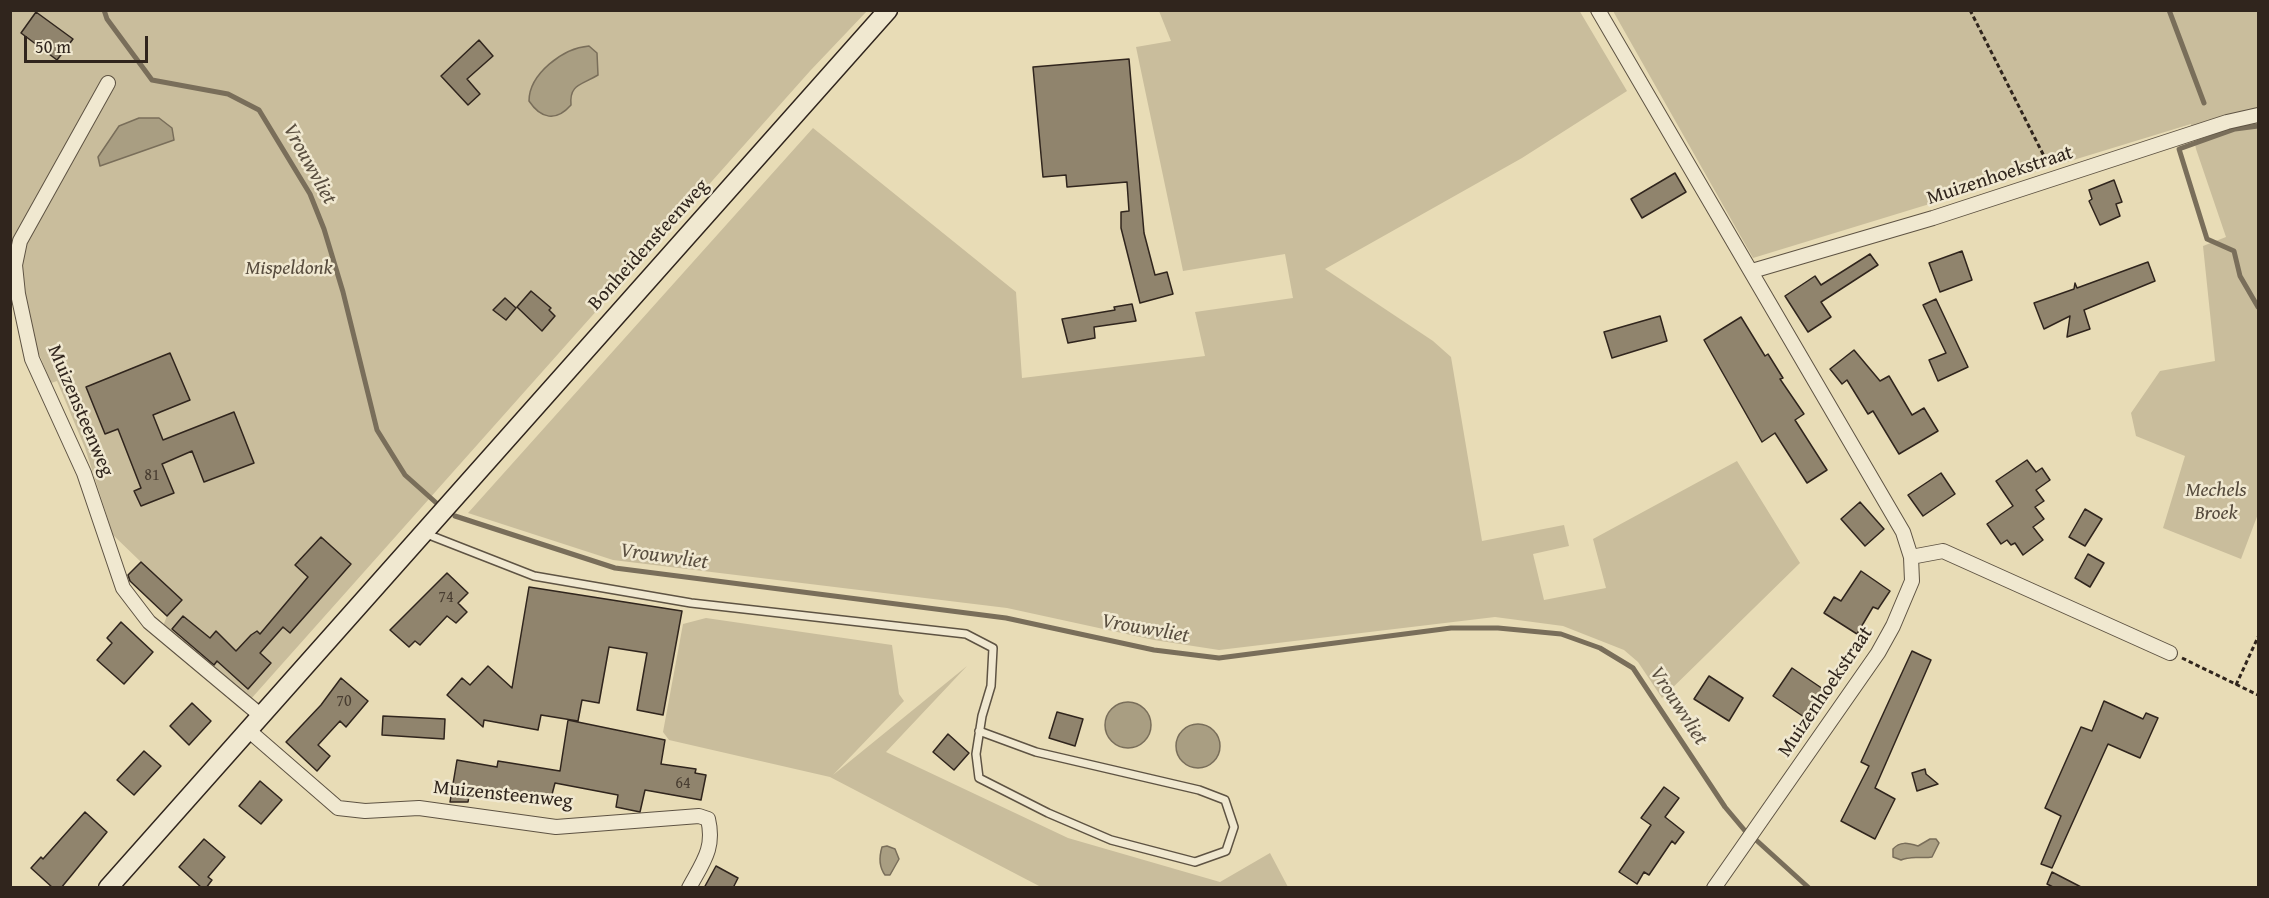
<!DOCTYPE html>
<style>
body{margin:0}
#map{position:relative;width:2269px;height:898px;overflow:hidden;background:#e8dcb6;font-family:"Gentium Book Plus",serif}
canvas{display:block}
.frame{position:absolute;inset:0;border:12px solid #30251d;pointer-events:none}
.scale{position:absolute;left:24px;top:36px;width:124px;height:27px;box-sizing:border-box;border:3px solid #30251d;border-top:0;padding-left:8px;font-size:18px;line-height:21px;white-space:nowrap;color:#30251d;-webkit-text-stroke:4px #f0e8d0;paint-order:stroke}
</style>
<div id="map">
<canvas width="2269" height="898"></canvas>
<div class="frame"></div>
<div class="scale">50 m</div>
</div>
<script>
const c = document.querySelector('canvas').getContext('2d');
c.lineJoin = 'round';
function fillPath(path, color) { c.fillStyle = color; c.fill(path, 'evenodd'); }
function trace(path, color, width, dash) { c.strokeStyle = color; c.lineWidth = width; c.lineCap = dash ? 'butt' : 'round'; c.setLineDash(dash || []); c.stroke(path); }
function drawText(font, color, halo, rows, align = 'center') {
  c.font = font + ' "Gentium Book Plus",serif'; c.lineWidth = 5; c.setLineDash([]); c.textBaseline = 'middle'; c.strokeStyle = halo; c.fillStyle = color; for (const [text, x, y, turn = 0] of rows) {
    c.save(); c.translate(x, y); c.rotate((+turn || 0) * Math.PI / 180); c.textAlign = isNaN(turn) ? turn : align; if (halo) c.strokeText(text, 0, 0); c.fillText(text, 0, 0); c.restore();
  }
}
const green = new Path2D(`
 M1579,10L1627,91L1522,158L1325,269L1433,341L1451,357L1482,541L1564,525L1569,546L1533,554L1544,600L1606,588L1593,539L1737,461L1800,563L1662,698L1638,662L1624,650L1563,626L1495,617L1219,650L1154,640L1007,608L613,560L468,513L813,128L1016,292L1022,378L1205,356L1195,312L1293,298L1285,254L1183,271L1136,47L1171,41L1159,11Z
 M11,11H867L810,71L250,700L163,626L167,616L126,577L141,562L113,535L85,448L57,381L51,383L11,285Z
 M1613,11H2258V514L2241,559L2163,528L2185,456L2136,436L2131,413L2160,371L2215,361L2203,246L2226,237L2196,149L2191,124L1753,258Z
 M706,618L892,645L899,694L904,701L833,775L967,666L886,752L1068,838L1220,882L1270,853L1288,887H1041L830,777L669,740L663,732L683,624Z`);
const water = new Path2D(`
 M589,46L597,53L598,75C582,85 569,84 571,105C556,122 541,119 529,101C529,74 563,48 589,46Z
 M139,118H159L172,128L174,140L100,166L98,157L119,126Z
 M1105 725a23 23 0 1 1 46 0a23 23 0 1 1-46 0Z
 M1176 746a22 22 0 1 1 44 0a22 22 0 1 1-44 0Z
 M1930,839H1936L1939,843L1932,857C1921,859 1911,855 1901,860L1893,857V849C1900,841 1908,843 1918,846Z
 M887,846L895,849L899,859L890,875H885C879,867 879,857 882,847Z`);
const stream = new Path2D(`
 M104,10L107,19L152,80L228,94L259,110L310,194L324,229L343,292L377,430L405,475L442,508
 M2169,10L2204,103
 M2258,126L2235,129L2179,149L2207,239L2234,251L2240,276L2258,307
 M455,516L615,568L1006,618L1154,650L1219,658L1451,628H1498L1561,634L1600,648L1633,668L1725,807L1746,832
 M1755,839L1809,888`);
const building = new Path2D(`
 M36,12L73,39L57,60L21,33Z
 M479,40L493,56L467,79L480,94L468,105L441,76Z
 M1129,59L1144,233L1155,275L1167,272L1173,294L1140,303L1121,228V212L1129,211L1127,182L1067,187L1066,175L1043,177L1033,67Z
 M1675,173L1686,192L1642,218L1631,199Z
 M2114,180L2122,202L2116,204L2120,216L2100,225L2089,201L2092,199L2089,190Z
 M1962,251L1972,280L1940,292L1929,263Z
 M1870,254L1878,265L1821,302L1831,317L1808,332L1785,296L1815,276L1821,285Z
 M2148,262L2155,281L2084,310L2090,329L2067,337L2070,316L2044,329L2034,303L2074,289L2075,283L2077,288Z
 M531,291L551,308L549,310L555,316L542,331L517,307Z
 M505,298L516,308L506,320L493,310Z
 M1936,299L1968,367L1938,381L1929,360L1946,353L1923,305Z
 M1132,304L1136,321L1094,327L1095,338L1068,343L1062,319L1115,310L1114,307Z
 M1660,316L1667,341L1612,358L1604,332Z
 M1741,317L1765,356L1768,354L1783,378L1780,379L1804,414L1795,420L1827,470L1807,483L1775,433L1762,442L1704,340Z
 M1854,350L1880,381L1889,376L1912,415L1924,408L1938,431L1899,454L1873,411L1868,414L1847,380L1842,384L1830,369Z
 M170,353L190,400L153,415L163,440L234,412L254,463L204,482L192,451L162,464L174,493L141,506L134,491L141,488L118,429L105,434L86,387Z
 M2027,460L2036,472L2042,468L2050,480L2036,490L2044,501L2035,507L2044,519L2033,527L2043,540L2023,555L2015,543L2011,545L2007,540L2001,544L1987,524L2013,506L1996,481Z
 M1941,473L1955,494L1923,516L1908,495Z
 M1860,502L1884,529L1865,546L1841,519Z
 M2085,509L2102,519L2085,546L2069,537Z
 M321,537L351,564L290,633L283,627L260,653L271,663L248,689L217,661L214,665L172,629L183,616L210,638L216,631L236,651L251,635L257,631L260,634L308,577L295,565Z
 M2088,554L2104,563L2090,587L2075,578Z
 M141,562L182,600L167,616L130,581L128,575Z
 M1861,571L1890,591L1878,609L1873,607L1857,634L1824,613L1834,597L1841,601Z
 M447,573L468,593L458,603L467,612L456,623L447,616L420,645L415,641L409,647L390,630Z
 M529,587L682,611L663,715L637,710L647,653L609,647L599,703L582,700L578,721L541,715L538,730L484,720L483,727L447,695L462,678L470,685L488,666L512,688Z
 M121,622L153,652L124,684L97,660L112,643L107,638Z
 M1912,651L1931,660L1875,788L1895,799L1875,839L1841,821L1869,766L1861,762Z
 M1792,668L1826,691L1807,719L1773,696Z
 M1709,676L1743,698L1729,721L1694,699Z
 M341,678L368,701L346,727L340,721L318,745L330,756L317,771L286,742L321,705Z
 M2104,701L2143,719L2146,713L2158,718L2140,758L2108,744L2052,868L2041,864L2061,816L2045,808L2081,727L2092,731Z
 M192,703L211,721L189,745L170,726Z
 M1057,712L1083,719L1075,746L1049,738Z
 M383,716L445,719L444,739L382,735Z
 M568,720L665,740L661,764L696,769L695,773L706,775L701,800L645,790L640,812L616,807L618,795L555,783L550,802L470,790L468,802H450L457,760L497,767L498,761L560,771Z
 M948,734L969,753L954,770L933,752Z
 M144,751L161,766L134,795L117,780Z
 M1925,769L1926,774L1938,784L1917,791L1912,773Z
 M260,781L282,800L261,824L239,806Z
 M1664,787L1679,798L1665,817L1684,832L1675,844L1672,841L1649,875L1644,872L1637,884L1619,872L1651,825L1641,818Z
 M85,812L107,832L61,888H53L31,868L41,857L43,859Z
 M204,839L225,857L208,877L212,880L206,888H202L179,867Z
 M716,866L738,878L733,888H704Z
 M2052,872L2083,888H2055L2047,884Z`);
const path = new Path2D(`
 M1970,10L2048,164
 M2182,658L2258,695
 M2236,685L2258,637`);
const lane = new Path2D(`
 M424,533L534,576L691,603L966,634L993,648L991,686L982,716L976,754L979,778L1048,813L1111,840L1195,862L1226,851L1234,827L1225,800L1199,790L1036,752L979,731`);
const street = new Path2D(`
 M1598,10L1903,532L1911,557L1912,581L1893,626L1878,653L1714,888
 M108,83L20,241L15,265L18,294L32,359L84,473L123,588L149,622L259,714
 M1752,271L1933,218L2227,122L2258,115
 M1911,557L1943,551L2170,653
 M247,729L338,808L365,811L419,808L556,827L699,816L708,819C715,848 703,862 689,888`);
const secondary = new Path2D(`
 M108,888L888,10`);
const numberNames = [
 ["81",152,476],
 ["74",446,598],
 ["70",344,702],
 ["64",683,784]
];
const streetNames = [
 ["Muizenhoekstraat",2000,176,-18],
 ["Bonheidensteenweg",649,245,-48],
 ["Muizensteenweg",80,411,67],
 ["Muizenhoekstraat",1826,692,-56],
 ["Muizensteenweg",503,795,6]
];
const parkNames = [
 ["Mispeldonk",289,269],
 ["Mechels",2216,491],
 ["Broek",2216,514]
];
const waterNames = [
 ["Vrouwvliet",309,164,61],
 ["Vrouwvliet",664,557,8],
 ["Vrouwvliet",1145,629,10],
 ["Vrouwvliet",1678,706,57]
];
fillPath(green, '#c9bd9c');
fillPath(water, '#a99e82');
trace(water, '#796e5a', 1.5);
trace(stream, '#796e5a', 5);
fillPath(building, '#90846d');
trace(building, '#30251d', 1.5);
trace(lane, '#5e5343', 10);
trace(street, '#5e5343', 16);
trace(secondary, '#30251d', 21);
trace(path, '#30251d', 3, [4.5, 3]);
trace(lane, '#f0e8d0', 7);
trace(street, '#f0e8d0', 14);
trace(secondary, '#f0e8d0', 18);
drawText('16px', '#483d31', null, numberNames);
drawText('20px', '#30251d', '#f0e8d0', streetNames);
drawText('italic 20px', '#564b3d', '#f0e8d0', parkNames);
drawText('italic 21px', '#5a4f40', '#f0e8d0', waterNames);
</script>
